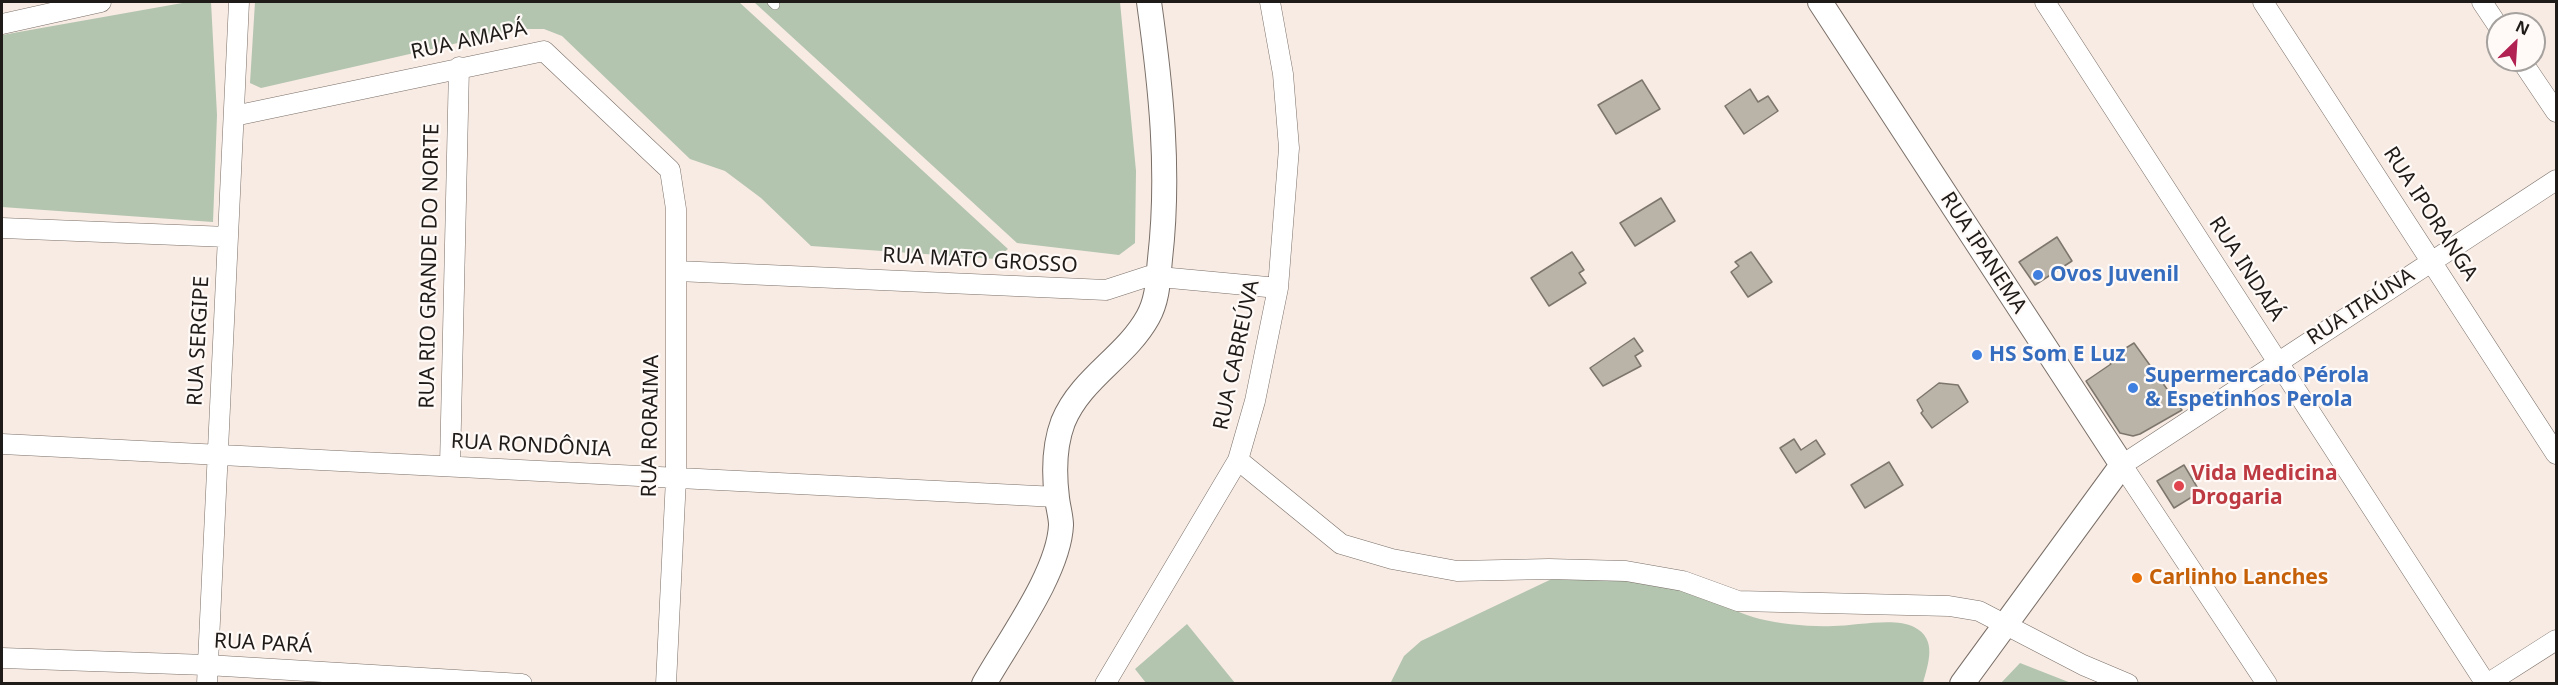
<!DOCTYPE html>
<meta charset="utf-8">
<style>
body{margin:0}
#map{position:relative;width:2558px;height:685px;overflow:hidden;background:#f7ebe3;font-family:"Noto Sans",sans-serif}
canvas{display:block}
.frame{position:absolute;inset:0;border:3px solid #1f1b18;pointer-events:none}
.north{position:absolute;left:2486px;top:12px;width:60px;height:60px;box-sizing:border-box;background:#fffaf7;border:2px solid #a5a19e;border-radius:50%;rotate:25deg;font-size:16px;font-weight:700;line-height:24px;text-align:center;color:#1f1b18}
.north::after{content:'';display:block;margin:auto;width:21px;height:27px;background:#b12152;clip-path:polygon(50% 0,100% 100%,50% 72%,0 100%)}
</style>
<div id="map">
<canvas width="2558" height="685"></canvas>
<div class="frame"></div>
<div class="north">N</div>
</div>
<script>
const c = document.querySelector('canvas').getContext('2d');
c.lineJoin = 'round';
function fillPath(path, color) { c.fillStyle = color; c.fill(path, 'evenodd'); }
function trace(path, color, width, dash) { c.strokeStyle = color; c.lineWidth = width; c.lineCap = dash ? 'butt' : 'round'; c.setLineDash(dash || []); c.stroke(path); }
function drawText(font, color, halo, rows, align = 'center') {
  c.font = font + ' "Noto Sans",sans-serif'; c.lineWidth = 4.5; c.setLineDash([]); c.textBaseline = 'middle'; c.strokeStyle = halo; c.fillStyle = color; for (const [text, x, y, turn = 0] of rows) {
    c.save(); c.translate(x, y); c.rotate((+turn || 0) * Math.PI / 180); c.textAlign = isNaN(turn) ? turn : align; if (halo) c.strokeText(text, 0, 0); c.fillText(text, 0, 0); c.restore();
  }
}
const green = new Path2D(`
 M188,2H211L217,115L213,222L2,207V35Z
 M255,2H739L1008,249L996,259L811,246L761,198L725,171L690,159L562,36L544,29H519L261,88L250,83Z
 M754,2H1120L1136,171L1135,243L1119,255L1017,243Z
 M1665,572C1695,588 1727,611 1760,619C1781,624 1810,627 1833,626C1855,626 1895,617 1914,627C1938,639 1928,664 1923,683L1390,684L1404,656L1421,641L1556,577Z
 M1187,624L1235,683H1146L1135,669Z
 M2020,663L2071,683H2001Z`);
const building = new Path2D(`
 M1642,80L1660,109L1616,134L1598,105Z
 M1750,89L1758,102L1768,96L1778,111L1744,134L1725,106Z
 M1661,198L1675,221L1635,246L1620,223Z
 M2057,237L2072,261L2035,285L2019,262Z
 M1572,252L1584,270L1579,273L1586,283L1549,306L1531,278Z
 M1751,252L1772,282L1748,297L1731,272L1739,266L1735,262Z
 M1634,338L1643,351L1635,356L1641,366L1603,386L1590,368Z
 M2134,343L2182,410L2140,434L2133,436L2120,433L2086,381L2111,364L2108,359Z
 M1939,383L1958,385L1968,402L1932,428L1921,413L1923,411L1917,400Z
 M1794,439L1801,450L1816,440L1825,454L1796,473L1780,448Z
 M1889,462L1903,485L1865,508L1851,485Z
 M2184,465L2200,492L2174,508L2157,481Z`);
const service = new Path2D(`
 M772,2L775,5`);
const minor = new Path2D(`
 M2045,2L2486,684
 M2263,2L2556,454
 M2482,2L2498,26
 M2,24L101,2
 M2521,60L2556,112
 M234,116L544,51L670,170L676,209V478L666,684
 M2,228L228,237
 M677,271L1106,290L1149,276L1278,288
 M2,444L1057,497
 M1238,460L1341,544L1392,559L1457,571L1549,569L1626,571L1683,581L1738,601L1949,606L1979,611L2083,665L2128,684
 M450,465L459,67
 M2,658L207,665L522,684
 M207,684L239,2
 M1105,684L1238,460L1255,401L1278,288L1289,148L1283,74L1270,2
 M2267,684L2122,465L2556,180
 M2487,684L2556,640`);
const tertiary = new Path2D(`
 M1820,2L2122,465L1962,684
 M984,684C1008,641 1059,573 1061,525C1061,517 1058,507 1057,498C1054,474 1054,446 1063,422C1081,378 1126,357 1148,317C1158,299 1158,279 1160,259C1170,172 1161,88 1149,2`);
const markers = [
 [2038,275,6,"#3f7fe0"],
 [1977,355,6,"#3f7fe0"],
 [2133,388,6,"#3f7fe0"],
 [2179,486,6,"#e0444e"],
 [2137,578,6,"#e8710a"]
];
const streetNames = [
 ["RUA AMAPÁ",469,41,-12],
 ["RUA IPORANGA",2430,214,57],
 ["RUA IPANEMA",1983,253,57],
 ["RUA MATO GROSSO",980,261,3],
 ["RUA RIO GRANDE DO NORTE",430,266,-89],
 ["RUA INDAIÁ",2246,269,57],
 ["RUA ITAÚNA",2361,307,-33],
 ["RUA SERGIPE",199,341,-87],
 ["RUA CABREÚVA",1237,355,-78],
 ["RUA RORAIMA",651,426,-89],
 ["RUA RONDÔNIA",531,446,3],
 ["RUA PARÁ",263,644,3]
];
const shopNames = [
 ["Ovos Juvenil",2050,275],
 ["HS Som E Luz",1989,355],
 ["Supermercado Pérola",2145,376],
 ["& Espetinhos Perola",2145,400]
];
const healthNames = [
 ["Vida Medicina",2191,474],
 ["Drogaria",2191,498]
];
const foodNames = [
 ["Carlinho Lanches",2149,578]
];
fillPath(green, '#b3c4af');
fillPath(building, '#bab3a8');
trace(building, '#7d766c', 1.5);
trace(service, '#7a6f68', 10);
trace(minor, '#7a6f68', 21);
trace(tertiary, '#7a6f68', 26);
trace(service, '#fff', 9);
trace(minor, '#fff', 20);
trace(tertiary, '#fff', 24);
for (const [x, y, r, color] of markers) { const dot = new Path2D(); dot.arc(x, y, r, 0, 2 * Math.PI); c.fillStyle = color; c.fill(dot); trace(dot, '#fffaf7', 2); }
drawText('21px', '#1f1b18', '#fffaf7', streetNames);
drawText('bold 21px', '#366cbe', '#fffaf7', shopNames, 'left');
drawText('bold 21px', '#be3a42', '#fffaf7', healthNames, 'left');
drawText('bold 21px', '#c56008', '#fffaf7', foodNames, 'left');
</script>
